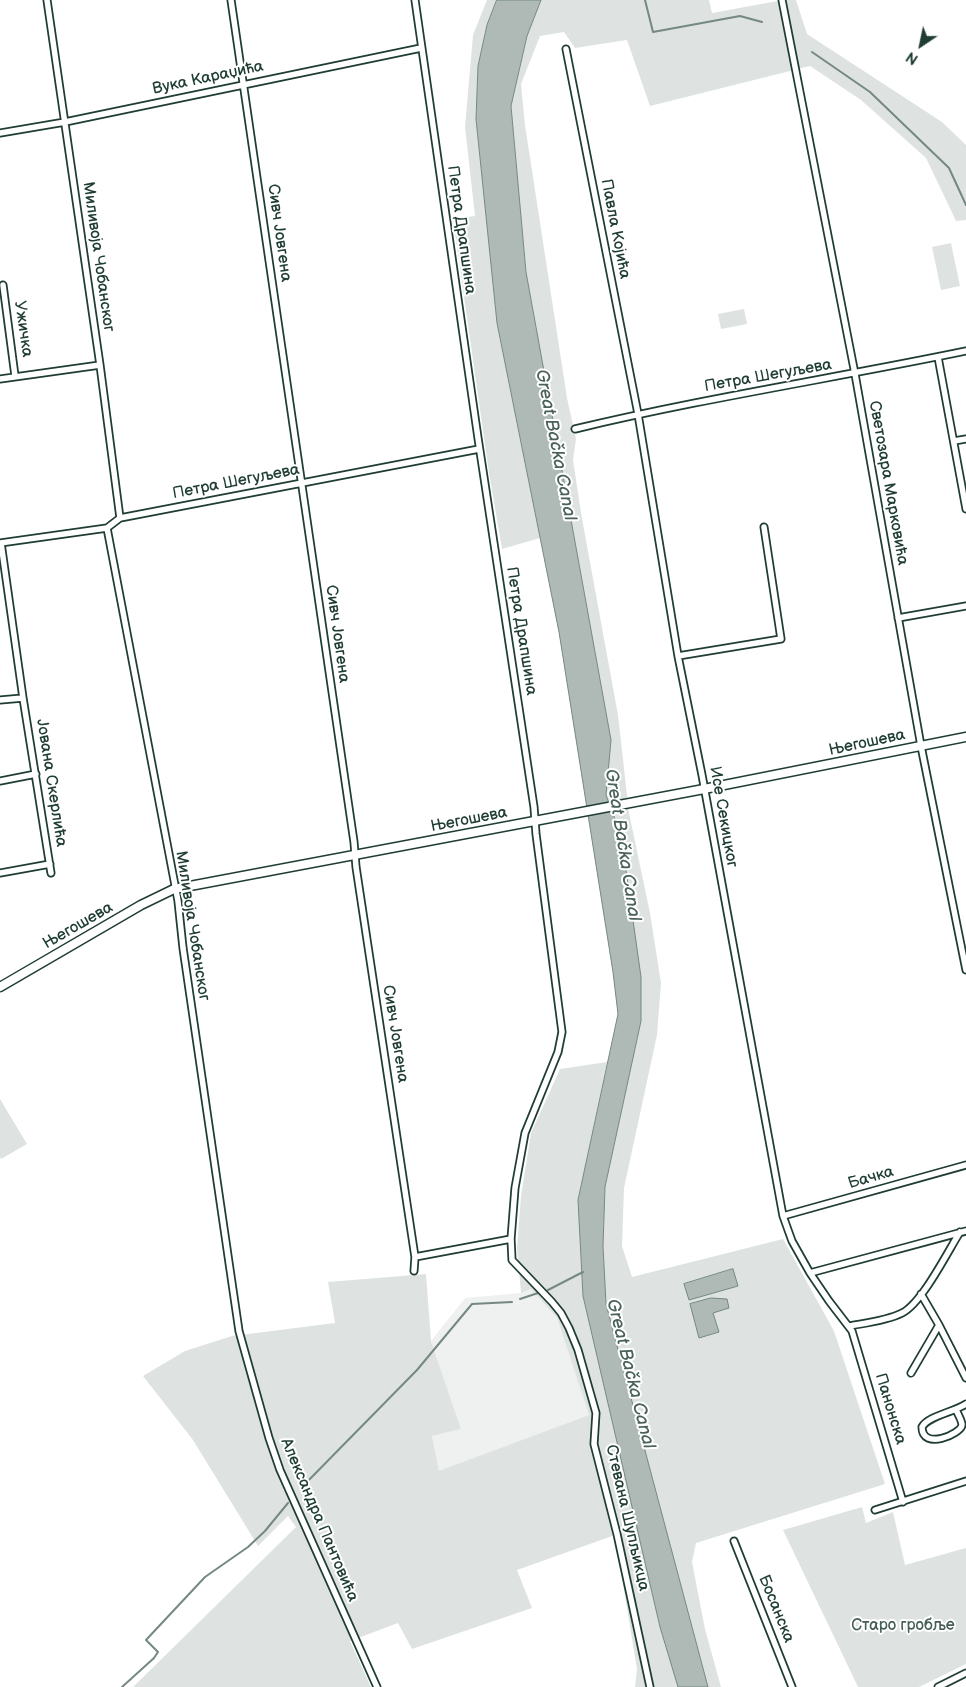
<!DOCTYPE html>
<meta charset="utf-8">
<style>
body{margin:0}
#map{position:relative;width:966px;height:1687px;overflow:hidden;background:#fff;font-family:"Balsamiq Sans",sans-serif}
canvas{display:block}
.north{position:absolute;left:896px;top:20px;width:50px;height:50px;-webkit-text-stroke:4px #fff;paint-order:stroke;rotate:214deg;font-size:14px;font-weight:700;line-height:20px;text-align:center;color:#1f3d34}
.north::after{content:'';display:block;margin:auto;width:18px;height:22px;background:#1f3d34;clip-path:polygon(50% 0,100% 100%,50% 72%,0 100%)}
</style>
<div id="map">
<canvas width="966" height="1687"></canvas>
<div class="north">N</div>
</div>
<script>
const c = document.querySelector('canvas').getContext('2d');
c.lineJoin = 'round';
function fillPath(path, color) { c.fillStyle = color; c.fill(path, 'evenodd'); }
function trace(path, color, width, dash) { c.strokeStyle = color; c.lineWidth = width; c.lineCap = dash ? 'butt' : 'round'; c.setLineDash(dash || []); c.stroke(path); }
function drawText(font, color, halo, rows, align = 'center') {
  c.font = font + ' "Balsamiq Sans",sans-serif'; c.lineWidth = 4; c.setLineDash([]); c.textBaseline = 'middle'; c.strokeStyle = halo; c.fillStyle = color; for (const [text, x, y, turn = 0] of rows) {
    c.save(); c.translate(x, y); c.rotate((+turn || 0) * Math.PI / 180); c.textAlign = isNaN(turn) ? turn : align; if (halo) c.strokeText(text, 0, 0); c.fillText(text, 0, 0); c.restore();
  }
}
const built = new Path2D(`
 M531,1289L557,1318L589,1415L439,1472L432,1436L461,1429L431,1341L465,1298L521,1293Z`);
const green = new Path2D(`
 M487,0H497L487,25L478,66L476,119L497,323L540,538L502,549L489,473L453,219L475,216L465,127L473,35Z
 M541,0H709L712,13L783,0H796L807,34L942,122L966,145V220L956,221L926,158L861,100L810,66L650,106L627,40L575,48L564,32L540,36L521,84L525,125L567,398L576,439L573,460L581,513L618,715L629,813L650,913L661,983L657,1035L624,1188L622,1246L632,1277L783,1239L834,1331L885,1484L696,1543L692,1562L705,1629L721,1687H708L606,1304L603,1246L605,1187L641,1021L621,835L606,795L611,740L526,272L511,106L527,36Z
 M951,243L960,286L941,290L932,247Z
 M744,309L747,324L721,329L718,314Z
 M607,1062L578,1200L583,1296L660,1627L678,1687H635L637,1669L615,1535L517,1570L532,1608L412,1649L398,1623L350,1641L371,1687H133L296,1527L288,1516L258,1546L193,1440L143,1376L185,1351L232,1336L335,1323L328,1282L426,1274L431,1341L461,1429L432,1436L439,1471L589,1415L557,1318L531,1289L521,1293L517,1249L521,1196L531,1133L560,1069Z
 M0,1099L27,1144L1,1159L0,1157Z
 M862,1507L866,1523L893,1512L905,1565L966,1548V1664L919,1687H858L783,1530Z`);
const water = new Path2D(`
 M497,0H541L527,36L511,106L526,272L611,740L606,795L621,835L641,977V1021L605,1187L603,1246L606,1304L708,1687H678L660,1627L583,1296L578,1200L618,1014L613,972L559,632L497,323L476,119L478,66L487,25Z
 M733,1269L738,1286L689,1300L684,1284Z
 M711,1298L727,1299L729,1308L713,1313L719,1332L699,1338L690,1304Z`);
const stream = new Path2D(`
 M645,0L653,32L740,16L762,22
 M812,52L870,92L949,168L966,205
 M548,1290L583,1272
 M520,1299L538,1293
 M301,1488L417,1370L472,1304L512,1302
 M122,1687L154,1658L158,1652L146,1640L205,1577L248,1547L265,1531L288,1503`);
const street = new Path2D(`
 M47,0L100,365L120,518
 M231,0L354,842L356,867L415,1257L414,1271
 M415,0L478,438L534,807L536,834L562,1032L558,1052L525,1133L515,1188L511,1239L512,1260L552,1302L561,1313L569,1328L578,1350L596,1413L594,1444L617,1534L650,1687
 M782,0L855,374L921,746L966,970
 M566,49L638,414L678,656L702,775L783,1216L792,1241L810,1273L829,1301L852,1331L903,1502
 M0,133L65,122L421,48
 M3,285L15,376
 M938,357L966,509
 M0,379L100,365
 M575,429C704,398 836,378 966,351
 M954,441L966,439
 M107,528L178,901L183,948L239,1331L269,1438L280,1470L377,1687
 M0,543L107,528L120,518L479,449
 M1,543L23,698L51,873
 M898,618L966,606
 M678,656L781,639L764,527
 M0,700L23,698
 M0,781L36,774
 M0,873L50,864
 M783,1216L966,1165
 M415,1257L511,1239
 M810,1273L966,1231
 M939,1325L966,1378
 M849,1326C865,1323 886,1321 902,1313C922,1303 947,1253 960,1232
 M911,1373L939,1325L921,1294
 M956,1410C958,1414 962,1421 962,1425C961,1434 922,1451 922,1427C928,1416 954,1412 966,1404
 M875,1510L966,1481
 M734,1541L792,1687
 M938,1687L966,1673`);
const secondary = new Path2D(`
 M0,987L141,905L174,889L704,789L966,737`);
const streetNames = [
 ["Вука Караџића",208,78,-12],
 ["Павла Којића",615,229,79],
 ["Петра Драпшина",461,230,82],
 ["Сивч Јовгена",279,233,82],
 ["Миливоја Чобанског",98,257,82],
 ["Ужичка",23,329,82],
 ["Петра Шегуљева",768,376,-10],
 ["Петра Шегуљева",236,482,-11],
 ["Светозара Марковића",888,483,80],
 ["Петра Драпшина",521,631,81],
 ["Сивч Јовгена",337,634,82],
 ["Његошева",867,743,-12],
 ["Јована Скерлића",51,783,81],
 ["Исе Секицког",723,817,80],
 ["Његошева",469,820,-11],
 ["Његошева",78,926,-30],
 ["Миливоја Чобанског",192,926,81],
 ["Сивч Јовгена",395,1034,81],
 ["Бачка",871,1178,-16],
 ["Панонска",890,1409,73],
 ["Стевана Шупљикца",627,1518,77],
 ["Александра Пантовића",319,1520,67],
 ["Босанска",776,1609,68]
];
const parkNames = [
 ["Старо гробље",903,1626]
];
const waterNames = [
 ["Great Bačka Canal",555,445,79],
 ["Great Bačka Canal",622,845,81],
 ["Great Bačka Canal",630,1374,76]
];
fillPath(built, '#eef1f0');
fillPath(green, '#dee3e2');
fillPath(water, '#afbab7');
trace(water, '#758883', 1);
trace(stream, '#758883', 2);
trace(street, '#1f3d34', 9);
trace(secondary, '#1f3d34', 11);
trace(street, '#fff', 5.5);
trace(secondary, '#fff', 8);
drawText('16px', '#1f3d34', '#fff', streetNames);
drawText('16px', '#455e57', '#fff', parkNames);
drawText('italic 18px', '#4a625b', '#fff', waterNames);
</script>
